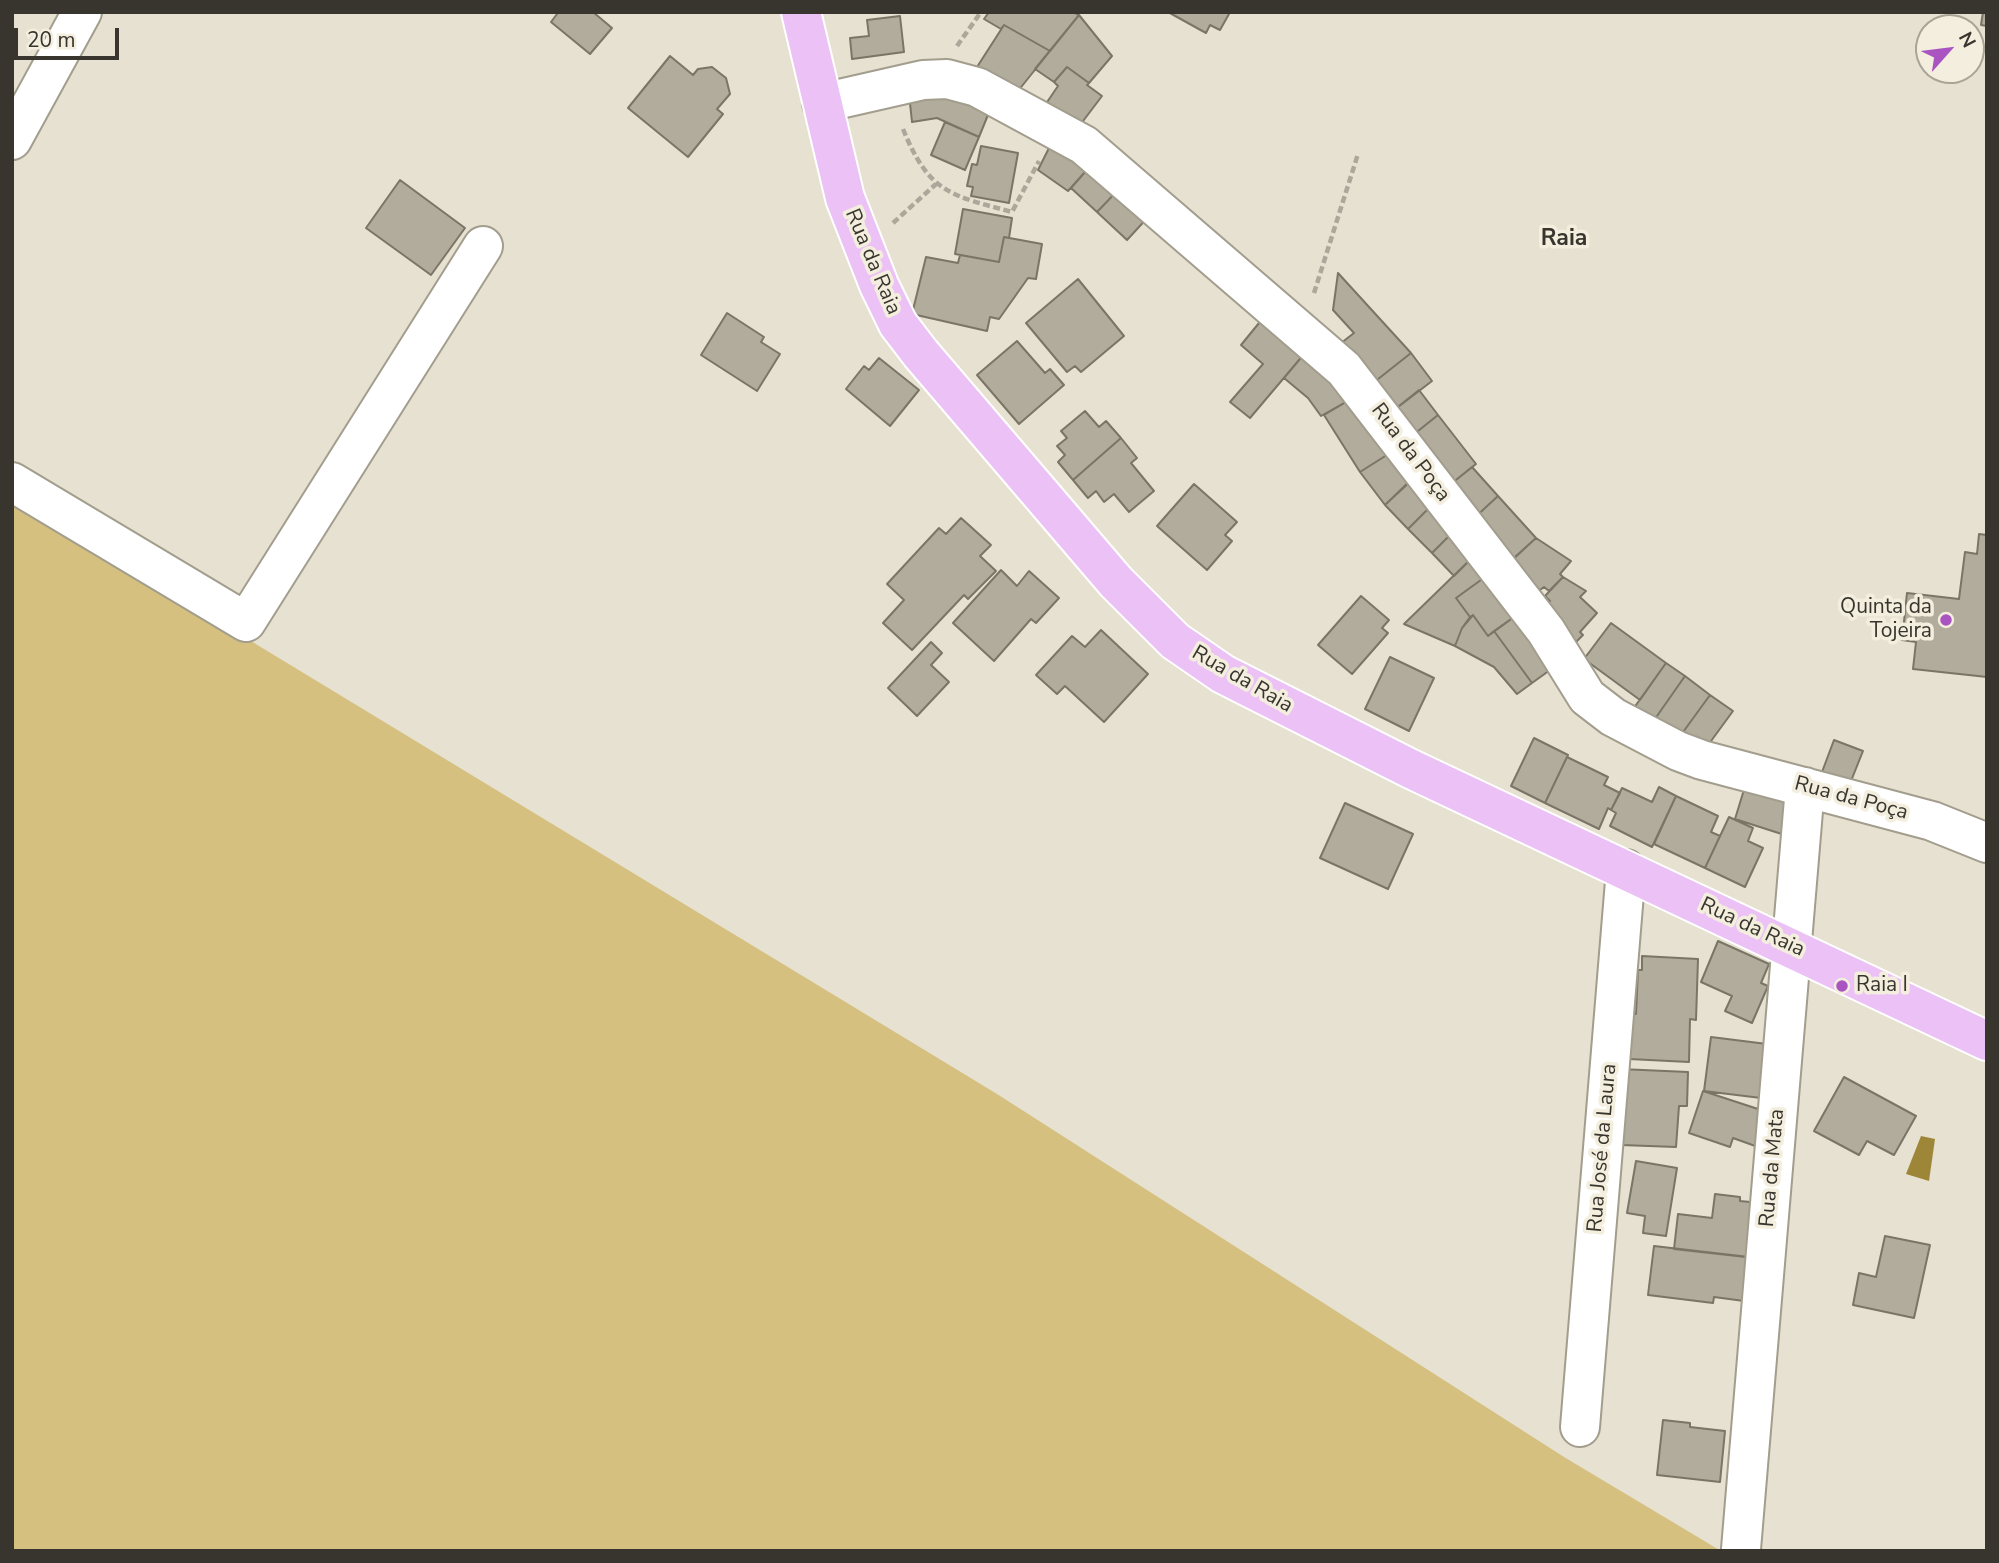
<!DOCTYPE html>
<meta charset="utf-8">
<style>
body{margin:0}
#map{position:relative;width:1999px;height:1563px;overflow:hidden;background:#e6e1d0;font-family:"Nunito Sans",sans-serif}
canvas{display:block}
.frame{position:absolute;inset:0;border:14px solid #37352e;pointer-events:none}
.north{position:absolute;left:1915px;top:14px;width:70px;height:70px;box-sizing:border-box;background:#f3eedd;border:2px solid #a8a497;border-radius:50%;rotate:62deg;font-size:19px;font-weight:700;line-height:28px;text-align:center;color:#37352e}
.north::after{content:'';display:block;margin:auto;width:24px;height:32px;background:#aa54c2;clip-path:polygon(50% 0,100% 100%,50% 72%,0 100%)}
.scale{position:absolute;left:14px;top:28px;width:105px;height:32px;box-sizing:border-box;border:4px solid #37352e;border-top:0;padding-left:9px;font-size:21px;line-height:24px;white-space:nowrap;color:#37352e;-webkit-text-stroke:5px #f3eedd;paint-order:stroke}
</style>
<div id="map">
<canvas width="1999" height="1563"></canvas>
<div class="frame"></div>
<div class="north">N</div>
<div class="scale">20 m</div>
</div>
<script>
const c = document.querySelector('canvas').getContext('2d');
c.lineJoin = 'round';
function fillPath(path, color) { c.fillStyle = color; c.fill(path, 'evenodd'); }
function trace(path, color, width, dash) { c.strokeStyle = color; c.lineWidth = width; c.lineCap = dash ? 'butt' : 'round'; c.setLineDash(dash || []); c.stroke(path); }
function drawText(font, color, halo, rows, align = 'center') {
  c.font = font + ' "Nunito Sans",sans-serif'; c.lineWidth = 7; c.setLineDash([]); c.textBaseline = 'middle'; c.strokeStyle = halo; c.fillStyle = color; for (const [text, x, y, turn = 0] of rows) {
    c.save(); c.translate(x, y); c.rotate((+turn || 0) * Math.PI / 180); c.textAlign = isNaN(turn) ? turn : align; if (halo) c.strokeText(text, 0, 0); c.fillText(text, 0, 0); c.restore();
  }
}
const green = new Path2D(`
 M12,496L997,1094L1564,1457L1721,1551H12Z`);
const water = new Path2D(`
 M1921,1136L1935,1139L1929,1181L1906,1174Z`);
const building = new Path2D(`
 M555,12H593L612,28L590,54L551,22L557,14Z
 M989,12H1073L1079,15L1050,51L1004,25L1001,29L984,19Z
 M1168,12H1226L1229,14L1220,30L1210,25L1206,33Z
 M1983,12H1987V26L1981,25Z
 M1079,15L1112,56L1089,83L1067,67L1054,82L1035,69Z
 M900,16L904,52L852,59L850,38L869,36L867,20Z
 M1004,25L1050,51L1018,91L977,67Z
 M670,56L693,75L698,69L712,67L726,78L730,94L717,109L723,114L688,157L628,108Z
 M1067,67L1089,83L1087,85L1102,96L1074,133L1041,111L1058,86L1054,82Z
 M950,87L992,105L979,137L937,118L912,122L909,94Z
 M945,122L979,137L965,170L931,155Z
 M1056,134L1093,163L1068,191L1038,170Z
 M981,146L1018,153L1009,203L971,196L973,187L967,186L972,164L977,165Z
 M1093,163L1120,188L1097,212L1071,188Z
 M400,180L465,228L431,275L366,228Z
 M1120,188L1150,215L1127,240L1097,212Z
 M963,209L1012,218L1009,238L1004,237L999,262L955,254Z
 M1004,237L1042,244L1036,279L1028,278L999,319L990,317L987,331L912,314L926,257L958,263L960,255L999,262Z
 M1338,273L1411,353L1368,387L1336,347L1354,333L1333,310Z
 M1078,279L1124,336L1081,372L1075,366L1067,372L1026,323Z
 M1268,312L1310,347L1250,418L1230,402L1263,364L1241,345Z
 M727,313L764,337L761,342L780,354L757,391L701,355Z
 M1017,341L1045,373L1050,369L1064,385L1019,424L977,375Z
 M1310,347L1358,395L1321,416L1308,398L1284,378Z
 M1411,353L1432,381L1389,414L1368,387Z
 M879,358L919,390L890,426L846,389L864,366L869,370Z
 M1419,390L1438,415L1408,439L1389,414Z
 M1358,395L1390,453L1360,472L1324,415Z
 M1085,411L1099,427L1106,421L1121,438L1073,480L1058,462L1065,455L1057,446L1067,438L1061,431Z
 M1438,415L1476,464L1446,488L1408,439Z
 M1121,438L1137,458L1131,463L1154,491L1129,512L1114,494L1104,502L1096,491L1088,498L1073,480Z
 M1390,453L1413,479L1385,505L1360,472Z
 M1472,467L1498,496L1471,521L1446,488Z
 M1417,474L1434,503L1408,529L1385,505Z
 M1194,484L1237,522L1225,535L1232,541L1207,570L1157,526Z
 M1498,496L1536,538L1509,563L1471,521Z
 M1434,503L1458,527L1432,553L1408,529Z
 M961,518L991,545L980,556L996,571L968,599L964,595L912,650L883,623L904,600L887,584L939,528L946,534Z
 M1458,527L1477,553L1454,576L1432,553Z
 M1979,534L1987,535V677L1913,669L1916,642L1902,640L1907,593L1959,599L1965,552L1977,554Z
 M1536,538L1571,561L1560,574L1563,577L1549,591L1544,587L1528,599L1505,566Z
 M1477,553L1492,572L1456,598L1470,617L1462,628L1455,646L1404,624Z
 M1001,570L1017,586L1029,571L1059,598L1036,623L1031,619L994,661L953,623Z
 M1492,572L1521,612L1488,636L1473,615L1470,617L1456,598Z
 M1563,577L1586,591L1580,597L1597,613L1580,632L1583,635L1575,643L1540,610L1550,601L1545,596Z
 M1361,596L1389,620L1382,628L1388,633L1352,674L1318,645Z
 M1521,612L1557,665L1532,683L1494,631Z
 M1473,615L1488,636L1494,631L1532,683L1517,694L1494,667L1455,646L1462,628Z
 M1611,623L1666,663L1640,700L1584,659Z
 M1101,630L1148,674L1104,722L1065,686L1057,694L1036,675L1072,636L1085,647Z
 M931,642L942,653L931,665L949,682L917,716L888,688Z
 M1390,657L1434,678L1409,731L1365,709Z
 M1666,663L1685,676L1650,726L1631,712Z
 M1685,676L1710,695L1678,739L1650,726Z
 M1710,695L1733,711L1703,752L1678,739Z
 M1534,738L1568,755L1545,803L1511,786Z
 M1834,740L1863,751L1847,791L1819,780Z
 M1567,757L1608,777L1604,785L1620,793L1611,810L1608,808L1599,829L1545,803Z
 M1747,780L1794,795L1791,837L1735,819Z
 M1659,787L1676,796L1652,847L1610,826L1616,813L1611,810L1622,788L1652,802Z
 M1676,796L1718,816L1711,832L1720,836L1705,868L1654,844Z
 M1345,803L1413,834L1388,889L1320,858Z
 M1729,817L1753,828L1748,841L1763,848L1745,887L1705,868Z
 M1718,941L1769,964L1761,983L1768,986L1752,1023L1725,1011L1732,996L1701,982Z
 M1642,956L1698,959L1696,1020L1690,1019L1689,1062L1629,1059L1631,1014H1636L1638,970H1642Z
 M1711,1037L1767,1044L1761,1098L1704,1091Z
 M1620,1069L1688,1072L1687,1106H1679L1676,1147L1621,1145Z
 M1844,1077L1916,1116L1894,1155L1867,1141L1859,1155L1814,1131Z
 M1703,1091L1758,1109V1147L1733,1138L1730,1147L1689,1133Z
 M1636,1161L1677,1168L1666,1236L1643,1233L1645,1216L1627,1213Z
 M1715,1194L1740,1197V1201L1761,1203L1755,1258L1674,1249L1678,1214L1712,1218Z
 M1885,1236L1930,1245L1914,1318L1853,1305L1859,1273L1876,1277Z
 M1654,1246L1749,1257L1744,1301L1714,1297L1713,1303L1648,1295Z
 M1663,1420L1690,1423V1427L1725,1431L1720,1482L1657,1475Z`);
const path = new Path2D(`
 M957,46L981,12
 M903,129C929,193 950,195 1012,212L1039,161
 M893,223L936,184
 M1314,293L1358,154`);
const minor = new Path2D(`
 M822,103L923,80L947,79L977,87L1084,145L1344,369L1546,631L1587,697L1613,717L1678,751L1702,760L1932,821L1987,843
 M12,140L82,12
 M12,482L246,622L483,246
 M1580,1427L1626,869
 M1741,1549L1805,787`);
const major = new Path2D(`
 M801,12L845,198L879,285L898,324L921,354L1116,582L1175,641L1223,674L1411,769L1987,1041`);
const markers = [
 [1946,620,7,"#aa54c2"],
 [1842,986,7,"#aa54c2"]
];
const streetNames = [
 ["Rua da Raia",872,262,67],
 ["Rua da Poça",1410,453,53],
 ["Rua da Raia",1242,680,30],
 ["Rua da Poça",1851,799,15],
 ["Rua da Raia",1752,928,25],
 ["Rua José da Laura",1603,1148,-85],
 ["Rua da Mata",1773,1168,-85]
];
const poiNames = [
 ["Quinta da",1932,608],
 ["Tojeira",1932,632],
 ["Raia I",1856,986,"left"]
];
const neighbourhoodNames = [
 ["Raia",1564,239]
];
fillPath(green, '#d5c07f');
fillPath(water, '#9e8639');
fillPath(building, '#b1ac9c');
trace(building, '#7a7566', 2);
trace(minor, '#a29d8d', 42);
trace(major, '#fff', 42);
trace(path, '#aba79a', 4.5, [7, 3.5]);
trace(minor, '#fff', 38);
trace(major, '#ebc1f6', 38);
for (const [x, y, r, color] of markers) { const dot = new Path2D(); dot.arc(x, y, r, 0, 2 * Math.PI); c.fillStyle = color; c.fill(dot); trace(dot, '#f3eedd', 2.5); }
drawText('21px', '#37352e', '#f3eedd', streetNames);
drawText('21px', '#37352e', '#f3eedd', poiNames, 'right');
drawText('bold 23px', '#37352e', '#f3eedd', neighbourhoodNames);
</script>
